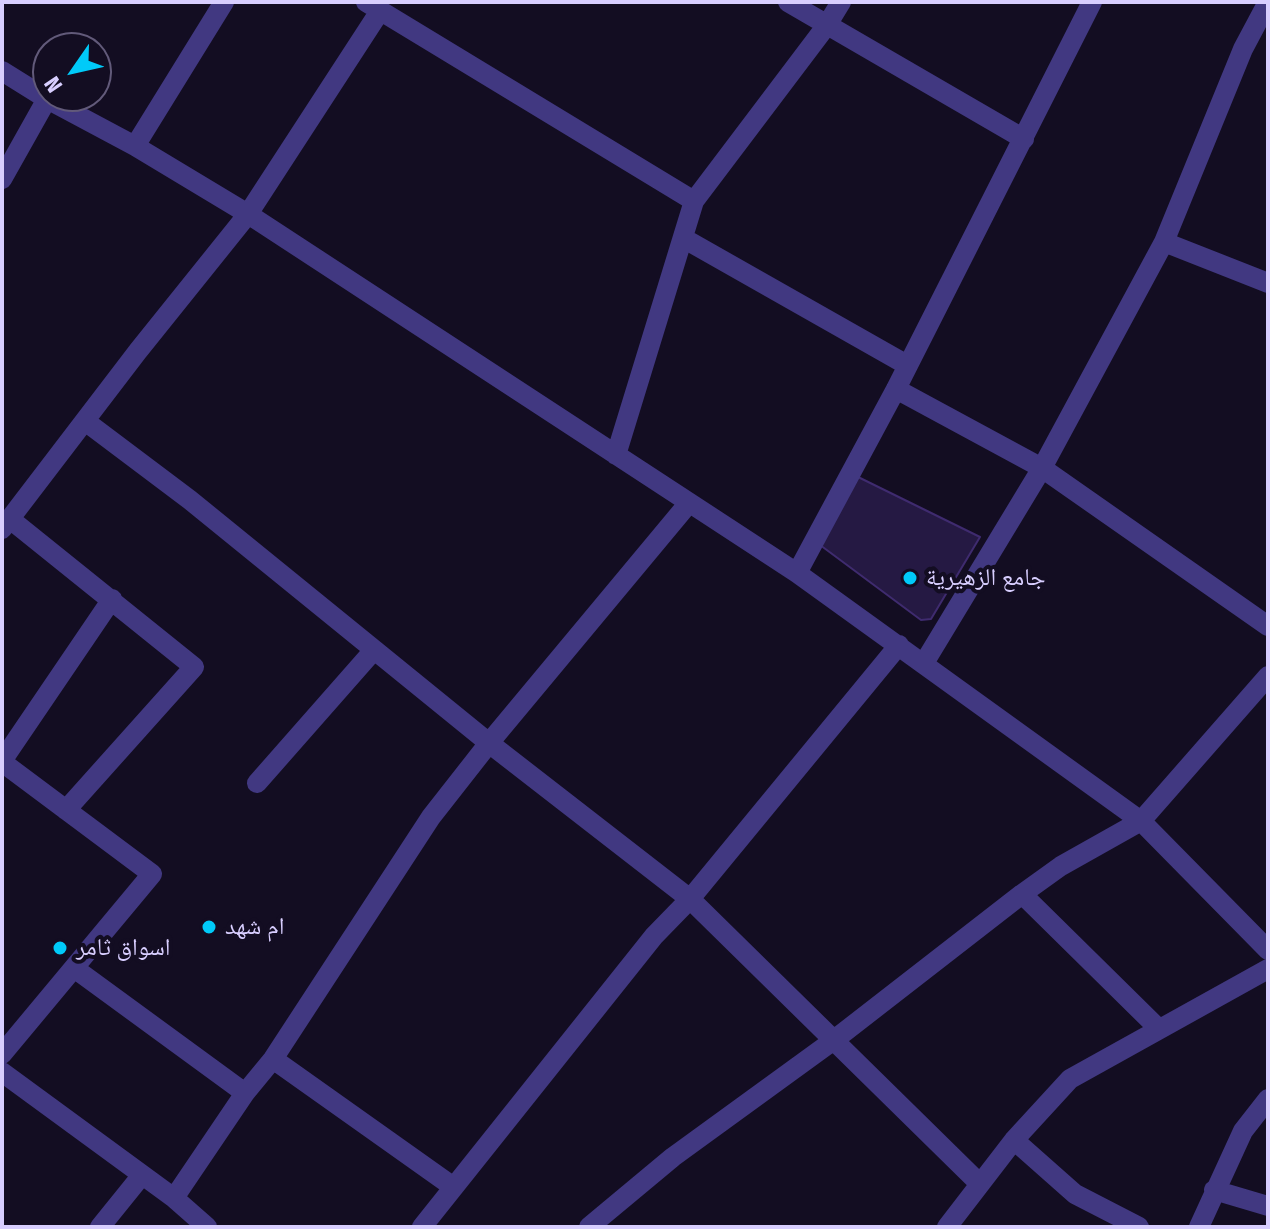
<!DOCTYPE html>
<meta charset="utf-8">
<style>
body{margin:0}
#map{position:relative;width:1270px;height:1229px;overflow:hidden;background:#130d22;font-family:"Fira Sans Condensed",sans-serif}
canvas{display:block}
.frame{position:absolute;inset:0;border:4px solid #d8ceff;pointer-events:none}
.north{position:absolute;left:32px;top:32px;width:80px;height:80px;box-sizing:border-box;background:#130d22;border:2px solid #625a7a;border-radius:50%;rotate:236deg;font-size:22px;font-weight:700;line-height:32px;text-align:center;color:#d8ceff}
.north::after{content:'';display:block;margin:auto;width:28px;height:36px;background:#00caf9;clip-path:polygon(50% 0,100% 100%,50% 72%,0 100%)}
</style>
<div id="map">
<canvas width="1270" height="1229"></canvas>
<div class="frame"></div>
<div class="north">N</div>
</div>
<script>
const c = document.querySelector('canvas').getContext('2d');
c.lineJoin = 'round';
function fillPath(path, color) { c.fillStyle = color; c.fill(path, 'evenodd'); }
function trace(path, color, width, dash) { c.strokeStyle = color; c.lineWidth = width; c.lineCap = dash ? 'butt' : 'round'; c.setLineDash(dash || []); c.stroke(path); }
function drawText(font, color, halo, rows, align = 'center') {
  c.font = font + ' "Fira Sans Condensed","Noto Naskh Arabic",sans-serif'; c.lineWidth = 8; c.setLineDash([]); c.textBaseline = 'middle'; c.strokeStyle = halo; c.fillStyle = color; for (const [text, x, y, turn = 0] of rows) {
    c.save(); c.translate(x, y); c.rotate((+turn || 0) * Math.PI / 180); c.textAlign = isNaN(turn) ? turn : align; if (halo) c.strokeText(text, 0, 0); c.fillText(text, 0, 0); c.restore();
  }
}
const building = new Path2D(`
 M854,475L980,537L931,619L921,620L816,542Z`);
const street = new Path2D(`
 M366,2L694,201
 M788,2L1024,139
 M2,71L47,99L135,146L248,214L797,573L1141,821L1268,950
 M135,146L224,2
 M2,179L47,99
 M683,238L907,365
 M1164,242L1268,283
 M896,389L1042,468L1268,626
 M85,421L190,500L489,743L690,899L980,1184
 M616,455L694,201L827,25L841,2
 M10,519L194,667L66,810
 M2,529L138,351L248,214L380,11
 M797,573L896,389L1092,2
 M924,663L1042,468L1164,242L1243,49L1268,2
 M2,761L112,599
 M2,762L152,874L2,1054
 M257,783L374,650
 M1022,894L1159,1029
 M74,968L245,1093
 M273,1059L452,1186
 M2,1072L174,1198L207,1227
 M1014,1140L1075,1194L1139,1227
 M1214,1190L1268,1206
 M174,1198L245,1093L273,1059L431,817L489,743L688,504
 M100,1227L142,1175
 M422,1227L654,936L690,899L899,645
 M589,1227L673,1157L834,1040L1022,894L1061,866L1141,821L1268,676
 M947,1227L1014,1140L1070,1079L1268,969
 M1199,1227L1243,1131L1268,1099`);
const markers = [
 [910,578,8,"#00caf9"],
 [209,927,8,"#00caf9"],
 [60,948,8,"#00caf9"]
];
const poiNames = [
 ["جامع الزهيرية",926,578],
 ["ام شهد",225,927],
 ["اسواق ثامر",76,948]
];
fillPath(building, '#251943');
trace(building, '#3f2b6f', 2);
trace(street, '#413881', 20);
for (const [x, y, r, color] of markers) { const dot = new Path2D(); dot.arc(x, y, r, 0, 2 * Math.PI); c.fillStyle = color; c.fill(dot); trace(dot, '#130d22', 3); }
drawText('24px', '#d8ceff', '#130d22', poiNames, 'left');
</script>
